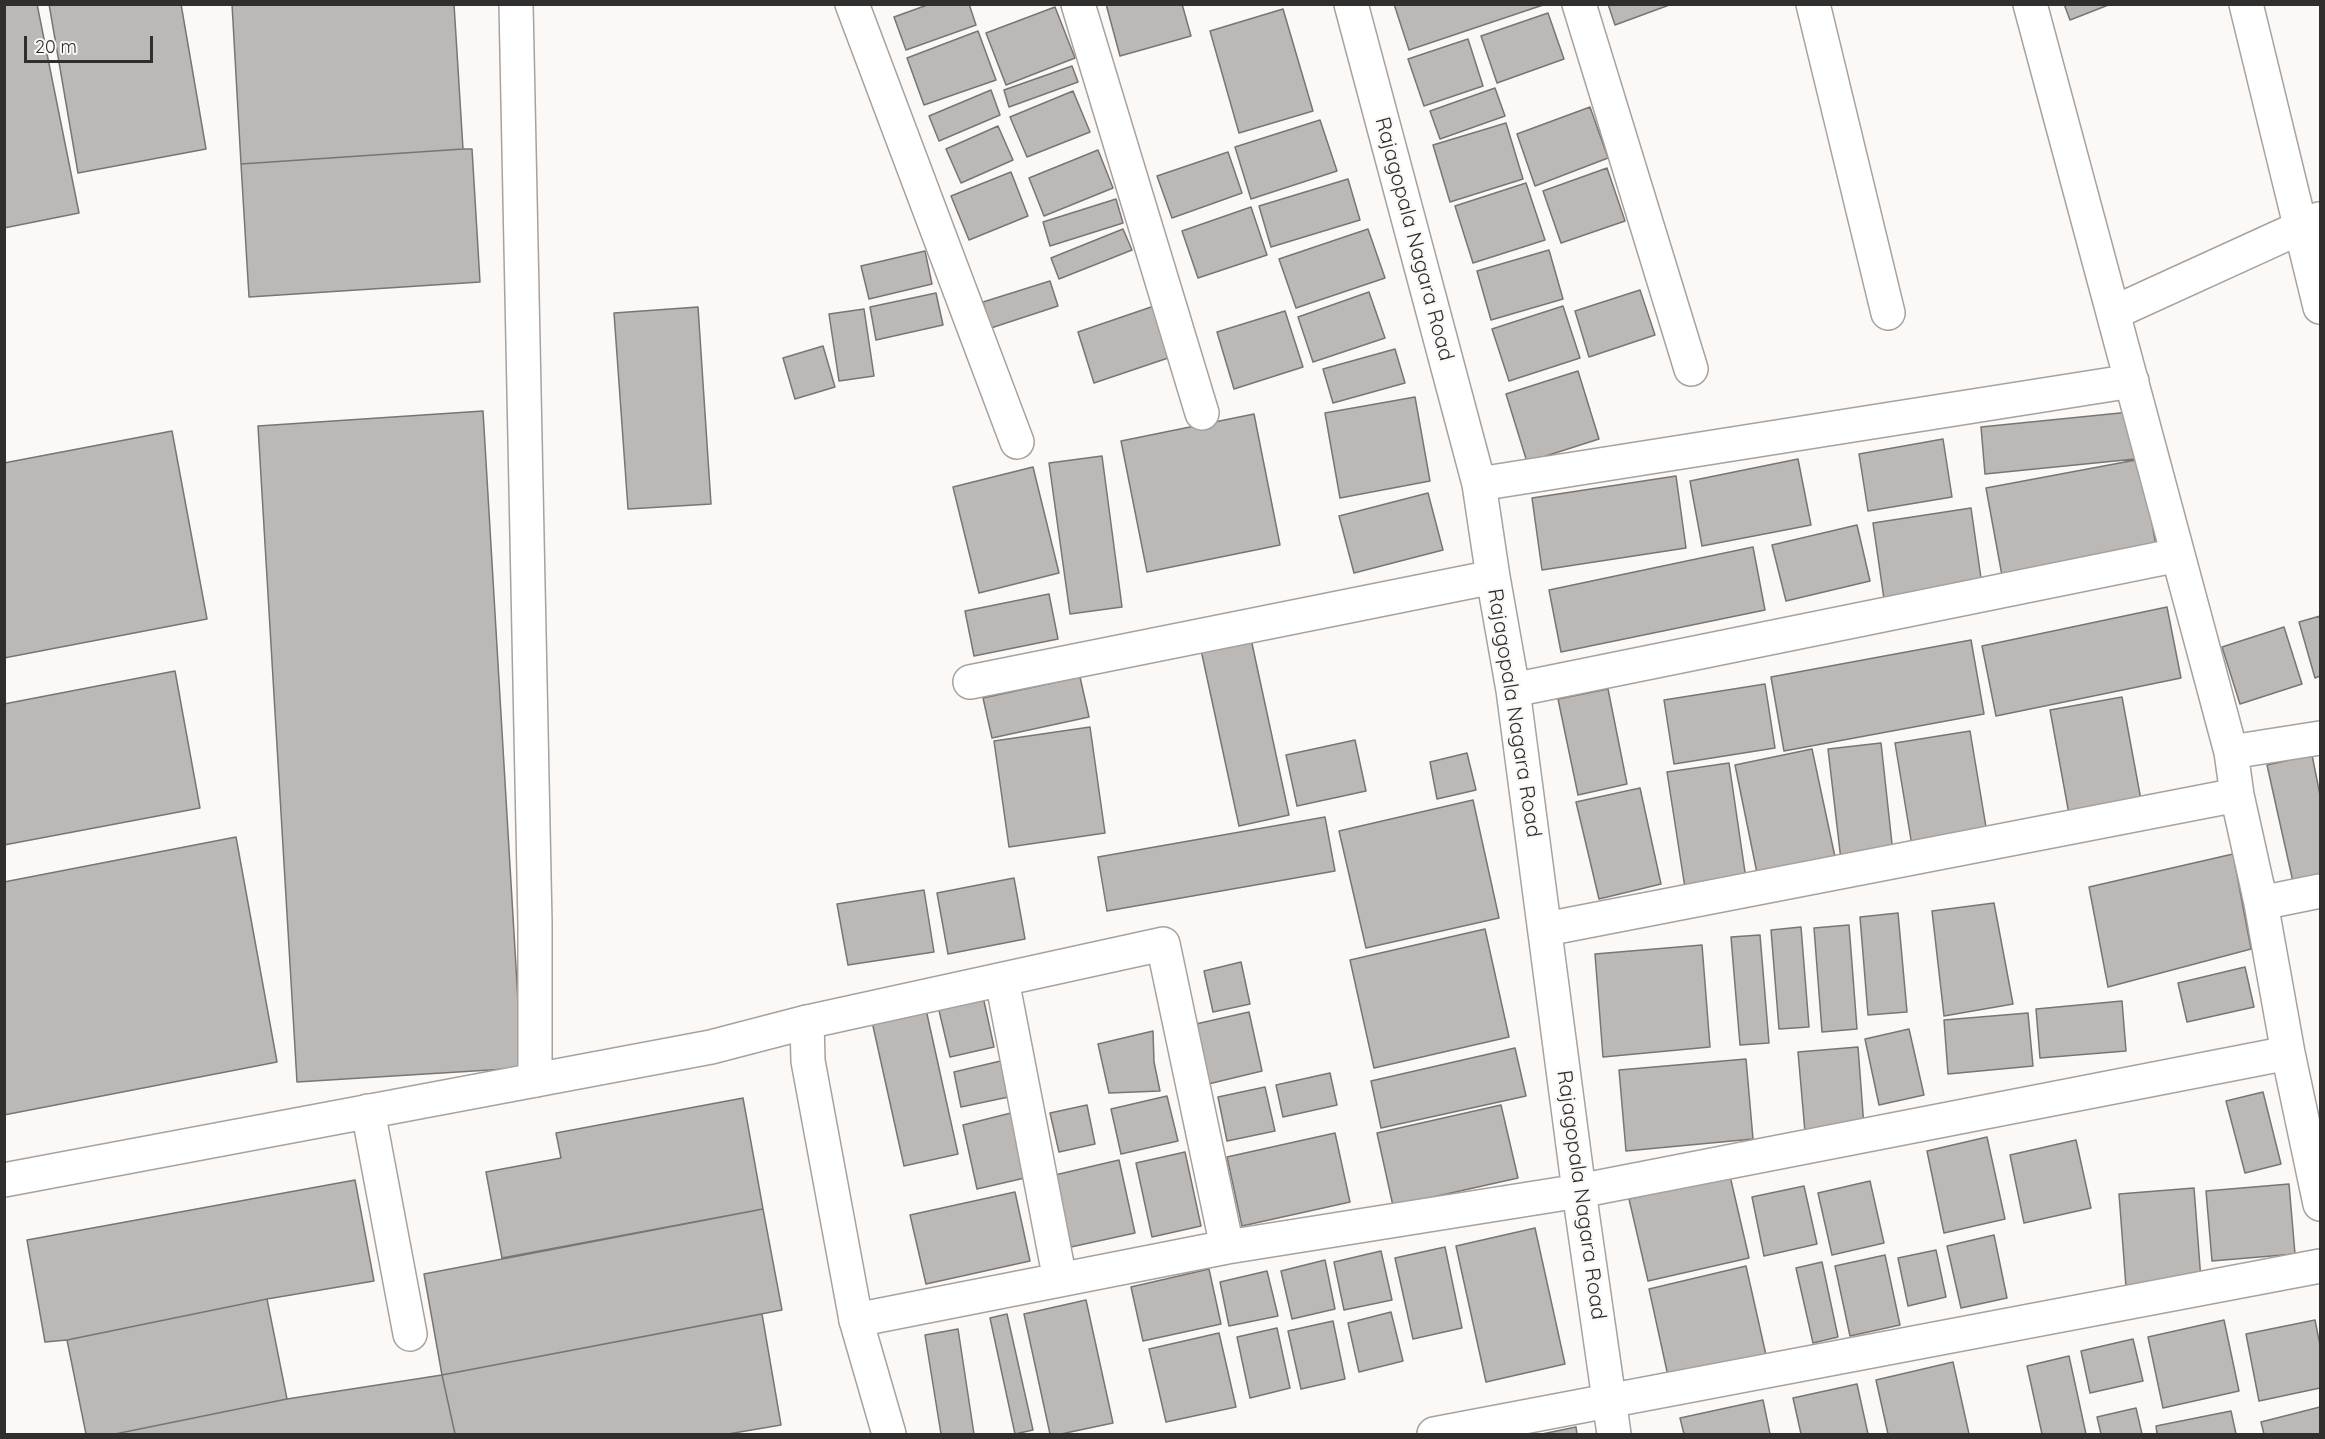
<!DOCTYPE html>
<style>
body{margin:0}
#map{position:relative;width:2325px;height:1439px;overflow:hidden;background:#fbf8f6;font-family:Quicksand,sans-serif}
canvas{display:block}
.frame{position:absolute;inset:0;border:6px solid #302f2e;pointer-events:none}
.scale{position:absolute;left:24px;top:36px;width:129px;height:27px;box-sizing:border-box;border:3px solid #302f2e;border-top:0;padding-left:8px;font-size:18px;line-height:21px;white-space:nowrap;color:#302f2e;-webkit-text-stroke:4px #fbf8f6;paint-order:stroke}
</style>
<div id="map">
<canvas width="2325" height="1439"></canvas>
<div class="frame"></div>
<div class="scale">20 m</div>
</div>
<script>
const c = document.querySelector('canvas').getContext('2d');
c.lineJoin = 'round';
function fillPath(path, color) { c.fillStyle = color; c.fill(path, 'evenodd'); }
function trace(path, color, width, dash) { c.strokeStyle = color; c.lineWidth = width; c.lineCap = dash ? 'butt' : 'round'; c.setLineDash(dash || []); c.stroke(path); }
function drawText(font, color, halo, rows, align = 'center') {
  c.font = font + ' Quicksand,sans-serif'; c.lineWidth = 4.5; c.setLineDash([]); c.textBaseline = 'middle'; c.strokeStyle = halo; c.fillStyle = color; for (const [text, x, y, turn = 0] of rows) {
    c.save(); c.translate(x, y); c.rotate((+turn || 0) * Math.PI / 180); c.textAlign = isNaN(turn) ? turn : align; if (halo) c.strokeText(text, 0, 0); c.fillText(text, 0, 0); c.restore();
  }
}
const building = new Path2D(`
 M4,4H37L79,213L4,228Z
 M49,4H181L206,149L78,173Z
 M232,4H454L463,149L241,164Z
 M930,4H969L976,25L906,50L894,17Z
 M1106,4H1182L1191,36L1120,56Z
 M1394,4H1546L1409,50Z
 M1608,4H1672L1615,25Z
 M2064,4H2111L2070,20Z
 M1055,7L1075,58L1006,85L986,33Z
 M1283,9L1313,111L1239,133L1210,31Z
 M1548,13L1564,59L1497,83L1481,36Z
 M978,31L996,80L924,105L907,58Z
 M1468,39L1483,86L1424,106L1408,59Z
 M1072,66L1078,82L1009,107L1004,90Z
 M1495,88L1505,116L1440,139L1430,111Z
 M991,90L1000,115L939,141L929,116Z
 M1073,91L1090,132L1027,157L1010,117Z
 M1590,107L1608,158L1535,186L1517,134Z
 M1320,120L1337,171L1251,199L1235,147Z
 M1506,123L1523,179L1450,202L1433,145Z
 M998,126L1013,160L961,183L946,149Z
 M463,149H472L480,282L249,297L241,164Z
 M1098,150L1113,188L1044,216L1029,178Z
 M1228,152L1242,193L1172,218L1157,176Z
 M1607,168L1625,221L1561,243L1543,191Z
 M1011,172L1028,216L969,240L951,196Z
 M1348,179L1360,220L1271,247L1259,206Z
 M1526,183L1545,240L1473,263L1455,206Z
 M1116,199L1123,223L1050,246L1043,222Z
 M1251,207L1267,255L1198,278L1182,231Z
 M1123,229L1132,250L1059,279L1051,258Z
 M1368,229L1385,278L1296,308L1279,259Z
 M1549,250L1563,299L1491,320L1477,271Z
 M925,251L932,284L869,299L861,266Z
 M1050,281L1058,306L991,328L983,302Z
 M1640,290L1655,335L1589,357L1575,311Z
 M1369,292L1385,338L1313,362L1298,317Z
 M936,293L943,325L876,340L870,307Z
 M1157,305L1174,356L1094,383L1078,332Z
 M1563,306L1580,358L1509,381L1492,329Z
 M698,307L711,504L628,509L614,313Z
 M864,309L874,376L839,381L829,314Z
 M1285,311L1303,367L1234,389L1217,332Z
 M823,346L835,387L795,399L783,358Z
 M1395,349L1405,383L1333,403L1323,369Z
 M1578,371L1599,439L1527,462L1506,394Z
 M1415,397L1430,481L1340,498L1325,413Z
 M483,411L522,1068L297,1082L258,426Z
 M2130,412L2135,459L1985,474L1981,427Z
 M1254,414L1280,545L1147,572L1121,441Z
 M172,431L207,619L4,658V463Z
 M1943,439L1952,497L1868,511L1859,454Z
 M1102,456L1122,607L1070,614L1049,463Z
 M1798,459L1811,525L1702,546L1690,481Z
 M2141,459L2157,552L2003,581L1986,488Z
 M1033,467L1059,573L979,593L953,487Z
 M1676,476L1686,548L1542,570L1532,498Z
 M1428,493L1443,550L1354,573L1339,516Z
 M1971,508L1982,585L1884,599L1873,523Z
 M1857,525L1870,581L1786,601L1772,545Z
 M1753,547L1765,610L1561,652L1549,590Z
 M1049,594L1058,639L974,656L965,611Z
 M2167,607L2181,678L1996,716L1982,646Z
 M2320,616V676L2315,678L2299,622Z
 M2284,627L2302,684L2240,704L2222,647Z
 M1251,639L1289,815L1239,826L1201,650Z
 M1971,640L1984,714L1784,751L1771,677Z
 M175,671L200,808L4,845V704Z
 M1080,677L1089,717L992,738L983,698Z
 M1765,684L1775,748L1674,764L1664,700Z
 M1608,689L1627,784L1578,795L1558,699Z
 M2122,697L2143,811L2071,825L2050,710Z
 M1090,727L1105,833L1009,847L994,741Z
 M1970,731L1988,839L1913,852L1895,743Z
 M1355,740L1366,791L1297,806L1286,755Z
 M1881,743L1893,853L1841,860L1828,749Z
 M1812,749L1835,857L1757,873L1735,765Z
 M1467,753L1476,790L1437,799L1430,762Z
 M2312,755L2320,795V876L2293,882L2267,765Z
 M1729,763L1746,879L1685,888L1667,772Z
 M1640,788L1661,884L1599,899L1576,802Z
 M1473,800L1499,918L1366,948L1339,831Z
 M1325,817L1335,871L1107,911L1098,857Z
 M236,837L277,1062L4,1115V882Z
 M2233,854L2251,949L2108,987L2089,887Z
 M1014,878L1025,939L948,954L937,893Z
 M924,890L934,952L848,965L837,904Z
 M1994,903L2013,1004L1944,1016L1932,911Z
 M1898,913L1907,1012L1868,1015L1860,917Z
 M1849,925L1857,1029L1822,1032L1814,928Z
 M1801,927L1809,1027L1779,1029L1771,930Z
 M1485,929L1509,1037L1374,1068L1350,960Z
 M1760,935L1769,1043L1740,1045L1731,937Z
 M1702,945L1710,1047L1603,1057L1595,954Z
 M1241,962L1250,1004L1213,1012L1204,971Z
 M2245,967L2254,1007L2187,1022L2178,983Z
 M982,992L994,1047L950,1057L937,1002Z
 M2122,1001L2126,1051L2040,1058L2036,1009Z
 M925,1005L958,1154L904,1166L871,1017Z
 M1249,1012L1262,1071L1200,1086L1187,1026Z
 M2028,1013L2033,1066L1948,1074L1944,1020Z
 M1909,1029L1924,1095L1879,1105L1865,1039Z
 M1153,1031L1154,1062L1160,1091L1109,1093L1098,1044Z
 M1858,1047L1864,1127L1805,1132L1798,1052Z
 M1515,1048L1526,1096L1381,1128L1371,1081Z
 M1009,1059L1018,1095L961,1107L954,1072Z
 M1746,1059L1753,1139L1626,1151L1619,1070Z
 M1330,1073L1337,1105L1283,1117L1276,1085Z
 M1265,1087L1275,1131L1227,1141L1218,1097Z
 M2263,1092L2281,1164L2245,1173L2226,1101Z
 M1167,1096L1178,1141L1121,1154L1111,1109Z
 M743,1098L763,1209L502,1258L486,1172L561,1158L556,1133Z
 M1087,1105L1095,1144L1059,1152L1050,1113Z
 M1501,1105L1518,1178L1393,1206L1377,1133Z
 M1015,1112L1029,1177L977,1189L963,1125Z
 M1335,1133L1350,1202L1242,1226L1227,1157Z
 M1987,1137L2005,1219L1944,1233L1927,1151Z
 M2076,1140L2091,1208L2024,1223L2010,1155Z
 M1185,1152L1201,1226L1152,1237L1136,1163Z
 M1119,1160L1135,1233L1071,1247L1055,1175Z
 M1730,1176L1749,1258L1648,1281L1629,1199Z
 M355,1180L374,1281L267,1299L67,1340L45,1342L27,1240Z
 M1870,1181L1884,1243L1832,1255L1818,1193Z
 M2289,1184L2295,1254L2212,1261L2206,1191Z
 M1804,1186L1817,1244L1764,1256L1752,1197Z
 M2194,1188L2201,1280L2126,1287L2119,1194Z
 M1015,1192L1030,1261L926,1284L910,1215Z
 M763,1209L782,1310L442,1375L424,1274Z
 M1535,1228L1565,1364L1486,1382L1456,1246Z
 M1994,1235L2007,1298L1961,1308L1947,1246Z
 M1445,1247L1462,1328L1413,1339L1395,1258Z
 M1936,1250L1946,1297L1908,1306L1898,1258Z
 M1381,1251L1392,1300L1344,1310L1334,1262Z
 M1885,1255L1900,1325L1850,1336L1835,1266Z
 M1325,1260L1335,1309L1292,1319L1281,1271Z
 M1822,1262L1838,1337L1813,1343L1796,1268Z
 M1746,1266L1766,1355L1668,1376L1649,1289Z
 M1209,1269L1221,1324L1143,1341L1131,1287Z
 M1267,1271L1278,1316L1229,1326L1220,1282Z
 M267,1299L287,1399L115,1434H86L67,1340Z
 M1086,1300L1113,1423L1061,1434H1050L1024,1314Z
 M1391,1312L1403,1361L1359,1372L1348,1323Z
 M762,1314L781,1425L728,1434H455L442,1375Z
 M1007,1314L1033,1430L1015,1434L990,1318Z
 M2224,1320L2239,1391L2163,1408L2148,1337Z
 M2315,1320L2320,1345V1388L2259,1401L2246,1334Z
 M1333,1321L1345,1379L1301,1389L1288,1331Z
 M1277,1328L1290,1388L1250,1398L1237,1337Z
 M958,1329L974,1434H941L925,1335Z
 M1219,1333L1236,1407L1166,1422L1149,1349Z
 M2133,1339L2143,1381L2090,1393L2081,1351Z
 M2069,1356L2086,1434H2042L2027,1366Z
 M1953,1362L1969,1434H1888L1876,1380Z
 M442,1375L455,1434H115L287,1399Z
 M1857,1384L1868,1434H1801L1793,1398Z
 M1763,1400L1770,1434H1684L1680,1418Z
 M2320,1407V1434H2264L2261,1422Z
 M2136,1408L2142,1434H2101L2097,1417Z
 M2231,1411L2236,1434H2157L2156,1426Z
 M1576,1427L1577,1434H1542Z`);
const minor = new Path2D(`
 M516,4L535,923V1080
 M852,4L1017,442
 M1078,4L1202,413
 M1351,4L1479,484L1493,577L1513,690L1579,1191L1614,1434
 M1579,4L1691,369
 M1813,4L1888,313
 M2030,4L2231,752L2237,795L2261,903L2288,1053L2320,1204
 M2246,4L2320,307
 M2113,313L2319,219
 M1479,484L2132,381
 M970,682L1493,577
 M1513,690L2178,555
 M2231,752L2320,738
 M2261,903L2320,891
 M1546,929L2237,795
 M1002,980L1060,1280
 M807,1022L1163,944L1227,1247
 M368,1111L410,1334
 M856,1320L1227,1247L1579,1191L2288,1053
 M1434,1434L2320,1266`);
const major = new Path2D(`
 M4,1180L711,1047L807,1022L808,1061L856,1320L889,1434`);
const streetNames = [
 ["Rajagopala Nagara Road",1414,239,75],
 ["Rajagopala Nagara Road",1514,713,81],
 ["Rajagopala Nagara Road",1581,1195,82]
];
fillPath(building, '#bcb8b6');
trace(building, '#787573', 1.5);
trace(minor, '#a6a2a0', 36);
trace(major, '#a6a2a0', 36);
trace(minor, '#fff', 33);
trace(major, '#fff', 33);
drawText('21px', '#302f2e', '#fbf8f6', streetNames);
</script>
